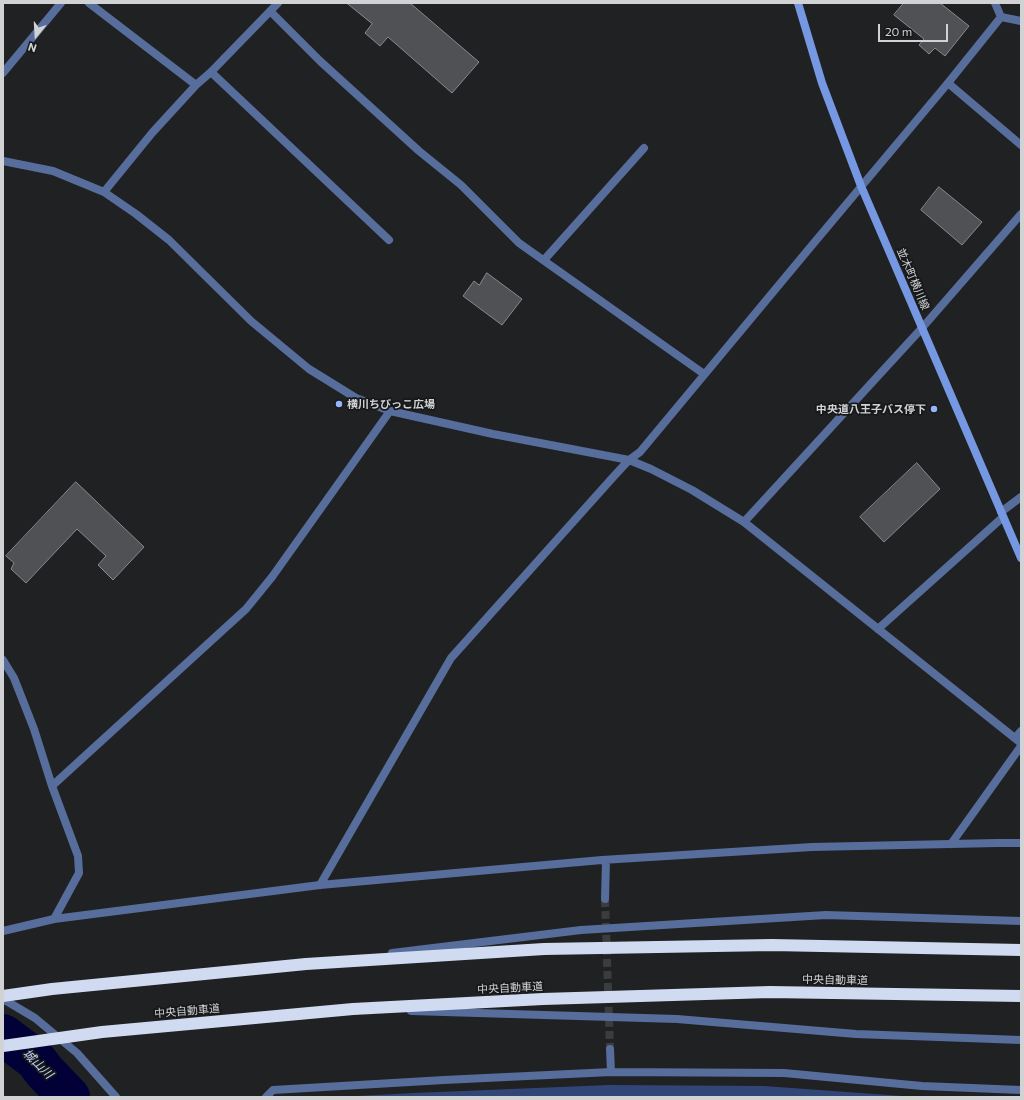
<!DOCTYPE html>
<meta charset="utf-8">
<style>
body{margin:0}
#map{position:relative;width:1024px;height:1100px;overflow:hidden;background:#202123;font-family:Commissioner,sans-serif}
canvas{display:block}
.frame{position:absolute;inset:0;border:4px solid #d1d2d4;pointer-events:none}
.north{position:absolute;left:16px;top:16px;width:40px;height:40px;-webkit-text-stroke:3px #16181a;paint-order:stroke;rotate:198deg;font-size:11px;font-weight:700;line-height:16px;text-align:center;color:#d1d2d4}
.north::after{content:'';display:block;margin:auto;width:14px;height:18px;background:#d1d2d4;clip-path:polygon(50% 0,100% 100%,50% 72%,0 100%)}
.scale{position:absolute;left:878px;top:24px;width:70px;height:18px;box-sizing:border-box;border:2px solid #d1d2d4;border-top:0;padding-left:5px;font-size:12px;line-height:14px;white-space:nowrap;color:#d1d2d4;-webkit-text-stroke:3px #16181a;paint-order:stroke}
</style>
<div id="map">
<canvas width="1024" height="1100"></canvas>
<div class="frame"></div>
<div class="north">N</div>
<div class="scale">20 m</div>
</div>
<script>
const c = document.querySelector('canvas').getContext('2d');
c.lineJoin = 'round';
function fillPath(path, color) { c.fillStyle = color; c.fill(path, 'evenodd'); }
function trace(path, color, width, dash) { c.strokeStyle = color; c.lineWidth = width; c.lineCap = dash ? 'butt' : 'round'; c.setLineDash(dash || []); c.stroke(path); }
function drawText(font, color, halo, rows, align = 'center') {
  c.font = font + ' Commissioner,"Noto Sans JP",sans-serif'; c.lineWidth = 3.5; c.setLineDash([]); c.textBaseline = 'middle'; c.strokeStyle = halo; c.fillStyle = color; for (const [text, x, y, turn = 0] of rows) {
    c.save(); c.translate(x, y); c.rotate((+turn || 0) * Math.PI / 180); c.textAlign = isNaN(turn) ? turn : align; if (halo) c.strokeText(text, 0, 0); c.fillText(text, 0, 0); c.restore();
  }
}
const green = new Path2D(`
 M609,1085L764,1086L916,1097H337L414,1093Z`);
const river = new Path2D(`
 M3,1035L35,1059L45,1072L69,1097`);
const building = new Path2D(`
 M347,3H410L479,62L452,93L388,37L380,46L365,33L372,24Z
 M904,3H940L969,26L945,56L935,48L929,54L919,45L924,39L894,15Z
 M939,187L982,222L962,245L921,210Z
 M487,273L522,299L502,325L463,296L474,281L479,285Z
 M917,463L940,489L884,542L860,517Z
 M76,482L144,547L113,580L98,565L106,556L77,529L26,583L11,569L14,563L6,556Z`);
const streetTunnel = new Path2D(`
 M605,899L610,1049`);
const lane = new Path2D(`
 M211,72L389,240
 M3,73L61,3
 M948,83L1021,145
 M1001,512L1021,497
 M744,522L922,328L1021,214
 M272,577L390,411
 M878,629L1003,517
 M951,844L1021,746`);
const street = new Path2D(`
 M89,3L196,85
 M995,3L1001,17
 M270,11L320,61L419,151L461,185L519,243L704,374
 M1001,17L1021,21
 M3,161L53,171L104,192L136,214L169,240L251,321L309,369L356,398L390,411L493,434L629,460L651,469L692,490L744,522L1021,743
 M104,192L152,133L196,85L211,72L278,3
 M544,260L644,148
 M3,660L14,678L34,729L52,786L78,856L79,873L54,919
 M1015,738L1021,731
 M52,786L246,609L272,577
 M320,885L451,658L615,475L629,460L640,452L808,250L948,83L1001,17
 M605,899L606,860
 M3,931L54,919L320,885L602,860L812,847L997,843H1021
 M3,999L35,1018L77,1053L116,1097
 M610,1049L611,1072
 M266,1097L273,1090L444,1080L611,1072L784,1073L922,1086L1021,1090`);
const secondary = new Path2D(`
 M798,3L822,83L861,186L1021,558`);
const laneBridge = new Path2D(`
 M392,953L581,930L826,915L1021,921
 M411,1011L677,1019L856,1034L1021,1040`);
const highwayBridge = new Path2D(`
 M3,996L52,989L306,964L544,949L772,945L1021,950
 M3,1046L102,1032L353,1009L543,999L770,992L1021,996`);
const markers = [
 [339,404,4,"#95b6fd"],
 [934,409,4,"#95b6fd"]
];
const streetNames = [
 ["並木町横川線",913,279,67],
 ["中央自動車道",835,980,1],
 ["中央自動車道",510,988,-3],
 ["中央自動車道",187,1011,-5]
];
const poiNames = [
 ["横川ちびっこ広場",347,404],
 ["中央道八王子バス停下",926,409,"right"]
];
const waterNames = [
 ["城山川",38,1064,44]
];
fillPath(green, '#314677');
trace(river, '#010037', 42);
fillPath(building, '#505154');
trace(building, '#888a8d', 1);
trace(streetTunnel, '#3b3c3e', 8, [8, 4]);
trace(lane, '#576d9b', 8);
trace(street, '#576d9b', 8);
trace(secondary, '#7698e2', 8);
trace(laneBridge, '#576d9b', 8);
trace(highwayBridge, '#d0dbf2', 12);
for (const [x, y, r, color] of markers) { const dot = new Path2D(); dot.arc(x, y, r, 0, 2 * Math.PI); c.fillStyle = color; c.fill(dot); trace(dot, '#16181a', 1.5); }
drawText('11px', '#d1d2d4', '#16181a', streetNames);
drawText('bold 11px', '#d1d2d4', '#16181a', poiNames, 'left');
drawText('italic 12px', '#c6d8fe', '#16181a', waterNames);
</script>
